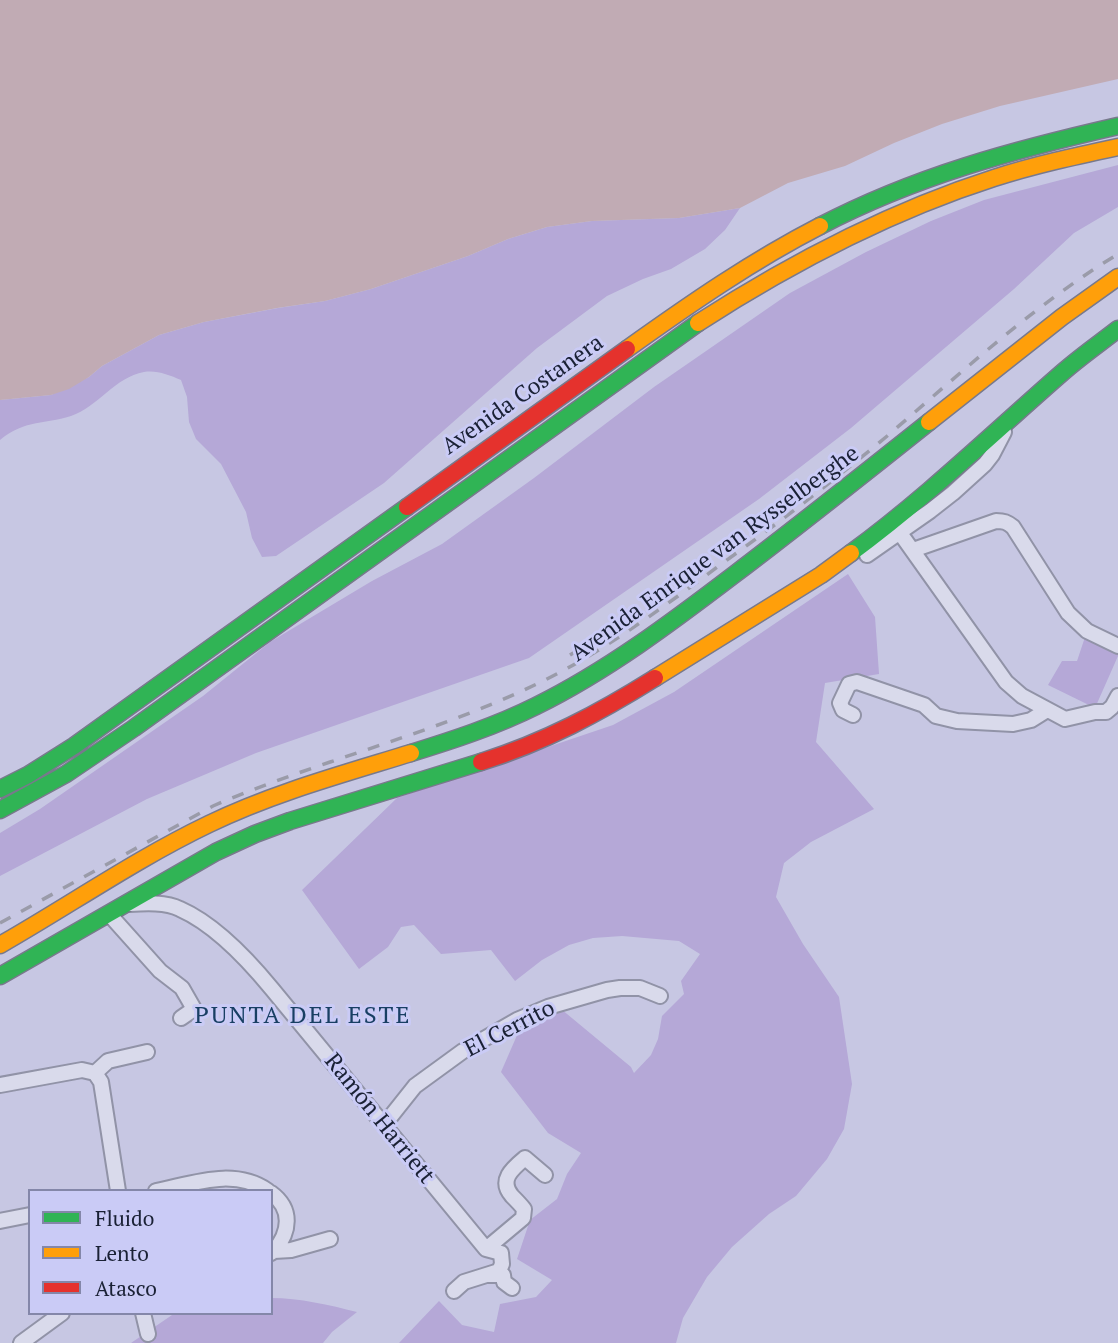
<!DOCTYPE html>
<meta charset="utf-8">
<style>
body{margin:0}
#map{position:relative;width:1118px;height:1343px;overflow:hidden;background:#c7c7e3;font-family:"PT Serif",serif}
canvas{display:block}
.legend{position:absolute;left:28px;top:1189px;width:245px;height:126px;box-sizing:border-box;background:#cacbf6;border:2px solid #8487a9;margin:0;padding:9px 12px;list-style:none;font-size:21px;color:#1a2135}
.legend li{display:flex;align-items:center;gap:14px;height:35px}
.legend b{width:35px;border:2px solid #8487a9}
</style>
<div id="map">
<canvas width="1118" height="1343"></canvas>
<ul class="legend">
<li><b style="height:9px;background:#30b455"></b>Fluido</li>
<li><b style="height:9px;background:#ff9f0a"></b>Lento</li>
<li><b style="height:9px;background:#e5322d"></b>Atasco</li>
</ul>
</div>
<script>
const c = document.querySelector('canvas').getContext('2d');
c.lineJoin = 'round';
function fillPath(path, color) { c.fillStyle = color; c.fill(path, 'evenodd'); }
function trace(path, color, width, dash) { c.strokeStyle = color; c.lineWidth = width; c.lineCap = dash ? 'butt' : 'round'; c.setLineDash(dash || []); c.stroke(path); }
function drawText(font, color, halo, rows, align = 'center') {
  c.font = font + ' "PT Serif",serif'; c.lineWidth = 6; c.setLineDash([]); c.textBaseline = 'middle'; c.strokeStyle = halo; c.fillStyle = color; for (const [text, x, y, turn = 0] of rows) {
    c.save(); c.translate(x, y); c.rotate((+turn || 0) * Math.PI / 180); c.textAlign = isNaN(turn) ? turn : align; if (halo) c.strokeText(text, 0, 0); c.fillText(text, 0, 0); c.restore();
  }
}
const green = new Path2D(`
 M1118,165V207L1074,233L1014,289L851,428L759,499L529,658L256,753L147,799L0,876V833L40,809L203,696L270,642L372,581L442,544L534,478L654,387L790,293L866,252L931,221L984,200Z
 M740,208L725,230L705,249L671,269L643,279L607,296L537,348L384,483L276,556L262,557L252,538L246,512L221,464L196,439L189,422L187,397L181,380C169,375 157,370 144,372C115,377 98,407 71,416C43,425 26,419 0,440V400L51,395L89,377L102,366L159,335L204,322L278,308L325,301L371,289L468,256L508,239L547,227L592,221L679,218Z
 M848,574L875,617L879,674L825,683L816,742L874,809L811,842L784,863L776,897L803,944L839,997L852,1084L844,1129L827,1159L796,1196L769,1214L732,1247L707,1277L683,1318L676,1343H399L439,1301L462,1325L494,1332L500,1304L536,1297L552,1280L517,1259L530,1220L557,1199L567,1174L581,1153L548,1133L501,1072L518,1033L561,1009L631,1067L634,1073L651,1055L658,1039L662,1016L684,994L681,981L700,954L679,941L622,936L593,938L569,945L542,960L515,981L491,950L441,954L414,925L401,927L388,947L359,969L302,890L397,798L613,725L674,692Z
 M1087,631L1118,641V656L1095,708L1048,685L1062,661H1077Z
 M271,1298C300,1298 329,1305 357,1312L332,1332L323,1343H131L175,1313H271Z`);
const water = new Path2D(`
 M0,0H1118V79L1000,106L942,124L894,143L845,166L788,183L740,208L679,218L592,221L547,227L508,239L468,256L371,289L325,301L277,308L204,322L159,335L102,366L89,377L69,389L51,395L0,400Z`);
const street = new Path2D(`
 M900,533L1006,682L1022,696L1065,719L1095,712H1106L1112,707L1118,696
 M913,550L996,521C1004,521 1007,522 1013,527L1068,613L1087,631L1118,646
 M867,555L930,511L953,493L985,464L992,455L1004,432
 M853,715L843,710L840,703L849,684L857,682L924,705L936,716L957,721L1013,724L1031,720L1047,710
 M130,904C146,903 166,902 180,909C214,924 249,961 272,989L486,1249
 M109,914L160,971L182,988L194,1009L181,1018
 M95,1073L101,1082L118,1191
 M95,1073L108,1061L147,1052
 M0,1085L82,1070L95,1073
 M384,1125L415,1086L463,1051L517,1020L548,1007L607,990L620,988H640L660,996
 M156,1191C192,1184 234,1167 268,1191
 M271,1193C293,1209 290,1232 274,1251
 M0,1221L30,1215
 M486,1249L523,1218L524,1209C520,1204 516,1200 512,1196C498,1180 513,1168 525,1158L545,1175
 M271,1253L274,1251L291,1250L330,1239
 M489,1275H503L504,1282L512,1288
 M454,1291L464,1282L499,1271L502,1264L501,1253L486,1249
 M143,1313L148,1334
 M21,1343L62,1313`);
const fast = new Path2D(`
 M820,226C916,176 1013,150 1118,126
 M851,553C926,498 993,433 1063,372C1080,357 1100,343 1118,329
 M411,753C453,740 496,726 536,706C607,671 672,622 735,574C801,524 865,473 929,422
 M0,789L28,775L74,746L407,507
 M0,810L66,774L134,728L698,323
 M0,976L216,852L255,834L290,821L481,762`);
const slow = new Path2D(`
 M698,323C791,263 888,212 994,178C1034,165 1076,156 1118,147
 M627,349C690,304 752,261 820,226
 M929,422L1062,317L1118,277
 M655,678L821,575L851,553
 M0,945C70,905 136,859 209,824C273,793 343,774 411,753`);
const jam = new Path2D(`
 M407,507L627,349
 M481,762C545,742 599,713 655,678`);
const rail = new Path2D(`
 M570,655L617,626
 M0,923L213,806C340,751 478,725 597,651C639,625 680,595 720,565C777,524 832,482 886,437C961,373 1034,305 1118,254`);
const streetNames = [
 ["Avenida Costanera",523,395,-35],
 ["Avenida Enrique van Rysselberghe",715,554,-36],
 ["El Cerrito",510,1029,-27],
 ["Ramón Harriett",379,1119,51]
];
const neighbourhoodNames = [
 ["PUNTA DEL ESTE",303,1016]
];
fillPath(green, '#b5a8d7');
fillPath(water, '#c1abb4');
trace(street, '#9193a7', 18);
trace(fast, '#78798c', 19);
trace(slow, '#78798c', 19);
trace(jam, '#78798c', 19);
trace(street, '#d9daeb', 14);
trace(fast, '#30b455', 16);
trace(slow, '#ff9f0a', 16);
trace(jam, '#e5322d', 16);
trace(rail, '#9a9ba9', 3.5, [12, 12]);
drawText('23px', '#1a2135', '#cacbf6', streetNames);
c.letterSpacing = '2px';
drawText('24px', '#183f63', '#cacbf6', neighbourhoodNames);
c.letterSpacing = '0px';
</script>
